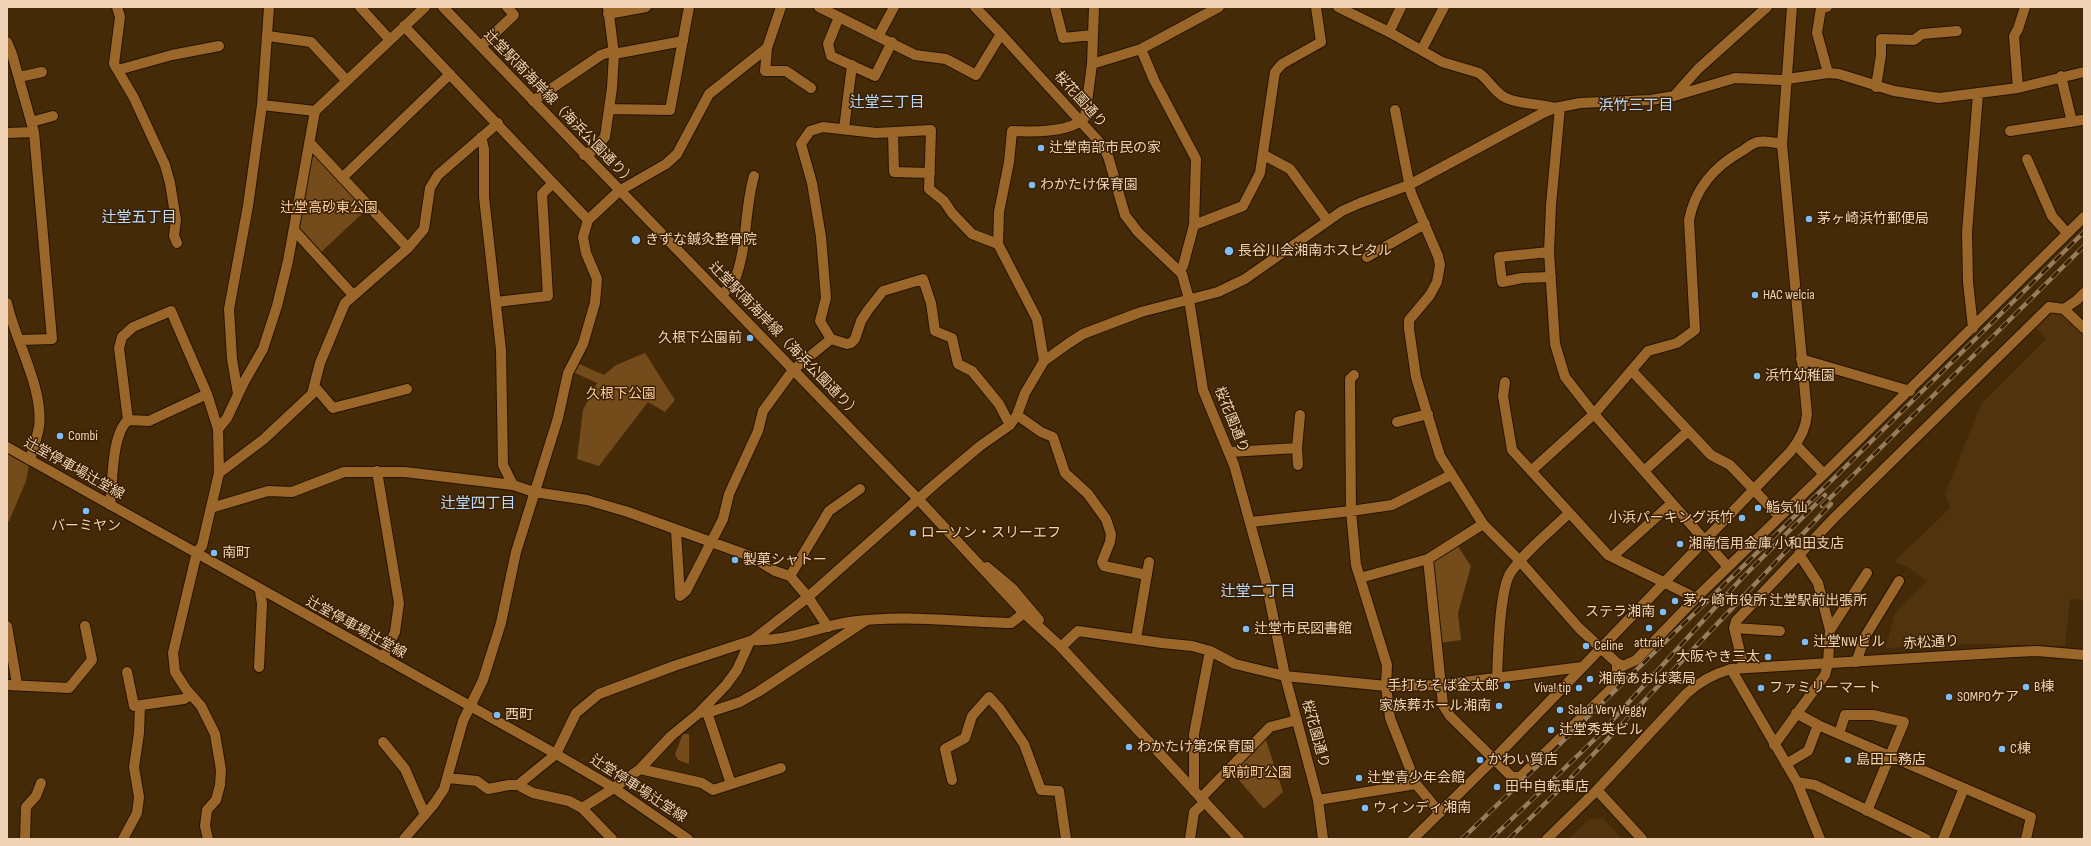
<!DOCTYPE html>
<meta charset="utf-8">
<style>
body{margin:0}
#map{position:relative;width:2091px;height:846px;overflow:hidden;background:#452a08;font-family:"Sofia Sans Condensed",sans-serif}
canvas{display:block}
.frame{position:absolute;inset:0;border:8px solid #f1d4b7;pointer-events:none}
</style>
<div id="map">
<canvas width="2091" height="846"></canvas>
<div class="frame"></div>
</div>
<script>
const c = document.querySelector('canvas').getContext('2d');
c.lineJoin = 'round';
function fillPath(path, color) { c.fillStyle = color; c.fill(path, 'evenodd'); }
function trace(path, color, width, dash) { c.strokeStyle = color; c.lineWidth = width; c.lineCap = dash ? 'butt' : 'round'; c.setLineDash(dash || []); c.stroke(path); }
function drawText(font, color, halo, rows, align = 'center') {
  c.font = font + ' "Sofia Sans Condensed","Noto Sans JP",sans-serif'; c.lineWidth = 3; c.setLineDash([]); c.textBaseline = 'middle'; c.strokeStyle = halo; c.fillStyle = color; for (const [text, x, y, turn = 0] of rows) {
    c.save(); c.translate(x, y); c.rotate((+turn || 0) * Math.PI / 180); c.textAlign = isNaN(turn) ? turn : align; if (halo) c.strokeText(text, 0, 0); c.fillText(text, 0, 0); c.restore();
  }
}
const built = new Path2D(`
 M2051,310L2061,311L2084,333V600L2070,599L2065,646L1973,644L1886,648L1895,613L1927,581L1906,566L1896,563L1897,559L1950,508L1945,494L1981,404L2046,339L2035,327Z
 M1603,818L1622,839H1569L1589,819Z`);
const green = new Path2D(`
 M316,155L367,209L319,254L297,230L311,158Z
 M645,353L675,400L665,412L648,402L599,466L577,459L583,410L597,383L571,371L577,363L604,375L616,365Z
 M7,452L29,465L26,481L9,521H7Z
 M1457,545L1471,566L1458,613L1461,640L1440,643L1432,561Z
 M683,734H689V764L678,760L675,754Z
 M1265,737L1283,792L1264,809L1232,772Z`);
const street = new Path2D(`
 M117,7L120,17L114,64L134,98L165,165L170,183L176,220L174,236L177,243
 M360,7L390,40
 M781,7L767,48L765,71H786L811,88
 M819,7L915,55L946,59L976,75L1001,34
 M975,7L1001,34L1102,145L1108,156L1125,215L1138,232L1182,274L1189,299L1203,390L1234,465L1266,581L1285,676L1318,800L1323,839
 M1055,7L1063,38L1093,35
 M1338,7L1389,32L1442,62L1479,73C1489,80 1495,93 1506,98C1521,105 1540,103 1555,108
 M1827,7L1821,8L1817,33L1828,73
 M608,14L646,7
 M839,17L828,44L831,56L875,76L892,42
 M404,26L588,220
 M1389,32L1401,7
 M879,35L894,7
 M268,36L311,42L347,81
 M7,42L12,54L34,132L52,339L20,340
 M481,46L514,15L507,7
 M1141,49L1154,80L1196,159L1194,225L1183,266L1179,270
 M1422,49L1444,7
 M614,54L683,41
 M1092,64L1141,49L1219,7
 M118,70L172,55L219,46
 M2061,76L2072,122
 M19,77L42,72
 M1876,87L1881,55V39L1914,40L1922,34L1957,31
 M2018,88L2014,36L2018,29L2025,7
 M1674,96L1698,69L1767,7
 M533,101L601,55L613,51
 M262,105L315,111
 M1560,107L1551,205L1549,252L1555,344L1565,377L1594,414L1728,567
 M609,109L670,110L689,7
 M1395,110L1411,193L1438,256L1440,265L1437,282L1430,295L1409,320V329L1416,377L1440,456L1483,524L1520,561L1579,628L1617,663V683L1520,777H1512L1450,716L1443,705L1428,559
 M31,122L53,116
 M844,129L852,65
 M2010,131L2082,120
 M893,132L894,172L930,173
 M7,133L34,132
 M481,137L484,149V197L501,350L503,465L513,485
 M310,143L408,248
 M584,155L592,151L605,137L612,88L614,54L608,7
 M1264,155L1290,169L1327,220
 M2027,159L2052,216L2067,233
 M342,178L450,74
 M1194,225L1243,206L1260,173L1275,72L1282,64L1321,42L1316,7
 M294,230L353,295
 M1549,252L1499,257L1502,282L1522,278L1551,277
 M1367,257L1425,224
 M721,295C725,291 731,287 734,282C748,248 744,210 754,176
 M496,302L548,296L542,194L553,183
 M7,303C15,340 44,389 39,427C37,438 33,449 30,460
 M2064,309L2077,300L2084,293
 M1973,328L1968,282L1967,232L1978,94
 M831,339L820,321L826,298L821,237L812,183L801,144L810,131L823,127L876,133L931,130L929,189L944,201L952,213L972,234L998,244
 M1801,359L1910,391
 M1044,361L1037,319L998,244L999,212L1009,162L1012,131C1031,132 1072,133 1085,117L1092,64L1094,7
 M1632,371L1711,455L1730,465L1779,516
 M1354,375L1350,379L1351,511L1356,565L1387,665L1386,686L1390,718L1416,784L1440,813
 M1505,382L1503,396L1512,450L1608,555L1696,598
 M315,387L333,408L407,389
 M238,394L232,359L229,309L248,206L262,105L269,7
 M1017,415L1041,432L1053,437L1065,473L1088,494L1106,519L1111,534L1110,542L1102,562L1104,566L1147,575
 M128,420L119,348L122,337L133,327L171,311L207,394L218,429L219,473L202,546L197,552L173,653L175,672L186,689L201,706L215,734L221,770L220,785L216,800L207,810L205,826L208,839
 M1397,422L1428,414
 M218,429L227,418L244,382L263,349L277,306L288,261L315,111L425,7
 M1796,445L1824,474L2084,217
 M1230,452L1297,448
 M1298,465L1297,448L1300,415
 M377,471L399,603L395,632L383,658
 M1531,471L1594,414L1648,351L1677,343L1695,330L1689,220C1695,189 1715,166 1742,151C1747,148 1752,143 1758,142C1765,140 1776,143 1782,144
 M1644,471L1688,431
 M219,473L264,439L312,394L320,363L345,303L408,248L424,229L430,188L438,175L498,123
 M110,505C113,483 111,435 128,420L149,421L207,394
 M211,508L268,491L292,492L344,472H405L513,485L534,492L587,500L628,512L750,556L775,571L790,576L808,597L828,627
 M1251,522L1351,511L1392,505L1447,477L1451,473
 M676,531L680,596
 M1612,557L1672,503
 M790,576L829,511L860,489
 M1360,578L1428,559L1483,524
 M680,596L686,591L723,519L729,494L758,431L763,411L793,370L831,339L847,344L851,343L855,339L861,321L868,310L883,291L923,279L931,303L935,331L952,338L958,364L972,371L999,404L1010,425
 M7,626L17,684
 M1734,628L1780,631
 M1830,630L1867,573
 M1136,639L1149,562
 M753,640C785,642 818,627 849,622C905,614 956,622 1011,623L1024,613
 M1061,647L1078,631L1162,643L1192,646L1210,651L1235,664L1285,676L1386,686L1440,685L1582,667
 M1856,662L1866,635L1899,581
 M1617,663L1623,666L1636,660L1696,598L1824,474
 M259,667L262,604L260,591
 M1744,668L1734,628L1736,621L1835,517L2049,307L2064,309L2084,328
 M1731,669L1797,782L1820,839
 M127,672L134,706L184,699L190,695
 M1497,678C1498,656 1499,589 1511,572C1526,550 1550,532 1569,513
 M7,685L69,688L92,660L85,626
 M707,712L731,784
 M699,713L726,685L737,670L750,641
 M1796,713L1818,725
 M1839,734L1845,715H1873L1904,722L1867,811
 M383,742L405,769L425,815
 M1774,745L1825,675L1828,663L1830,630L1818,583L1799,554
 M1786,764L1808,751L1818,725L2031,817L2026,839
 M640,769L702,783L713,790L781,768
 M448,778L477,781L488,789L509,785H518L533,793L569,801L582,808L612,839
 M952,780L945,749L965,738L972,716L989,697L1000,709L1024,744L1041,790L1059,791L1066,839
 M1797,782L1815,785L1926,839
 M518,785L556,754L576,713L599,694L674,666L753,640L808,597L935,484L980,446L1010,425L1017,415L1025,393L1044,361L1069,343L1083,334L1141,312L1218,292L1245,279L1342,211L1360,203L1409,185L1541,114L1555,108L1580,103L1651,100L1674,96L1735,78L1781,80L1828,73L1839,74L1894,91L1939,98L2018,88L2084,72
 M1194,791V734L1210,651
 M1201,798L1270,727L1297,720
 M1318,800L1416,784
 M582,808L614,788L640,769L671,736L699,713L713,711L740,702L758,692L865,621
 M25,839L26,807L36,796L41,783
 M123,839L137,813L139,797L134,767L139,733L140,706
 M404,839L434,804L444,789L463,721L483,680L501,623L516,552L558,418L568,373L583,344L595,303L597,279L586,253L583,237L588,220L619,191L666,164L677,154L709,94L767,48
 M1190,839L1194,812L1205,802
 M1943,839L1964,788`);
const secondary = new Path2D(`
 M443,7L918,499L1024,613L1061,647L1239,839
 M7,447L556,754L614,788L688,839
 M987,567L1012,588L1039,620
 M1597,790L1642,839
 M1413,839L1494,759L1790,452C1800,440 1806,429 1807,414L1782,144L1792,7
 M1547,839L1597,790L1686,694C1700,681 1713,674 1731,669L2014,652L2037,651L2084,655`);
const rail = new Path2D(`
 M1822,506L2084,246
 M1462,839L1832,480L2084,232
 M1491,839L1597,737L1742,578L1825,495
 M1509,839L1566,783L1831,504`);
const markers = [
 [1041,148,4,"#7dbef9"],
 [1032,185,4,"#7dbef9"],
 [1809,219,4,"#7dbef9"],
 [636,240,5,"#7dbef9"],
 [1229,251,5,"#7dbef9"],
 [1755,295,4,"#7dbef9"],
 [750,338,4,"#7dbef9"],
 [1757,376,4,"#7dbef9"],
 [60,436,4,"#7dbef9"],
 [1758,508,4,"#7dbef9"],
 [86,511,4,"#7dbef9"],
 [1742,518,4,"#7dbef9"],
 [913,533,4,"#7dbef9"],
 [1680,544,4,"#7dbef9"],
 [214,553,4,"#7dbef9"],
 [735,560,4,"#7dbef9"],
 [1675,601,4,"#7dbef9"],
 [1663,612,4,"#7dbef9"],
 [1649,628,4,"#7dbef9"],
 [1246,629,4,"#7dbef9"],
 [1805,642,4,"#7dbef9"],
 [1586,646,4,"#7dbef9"],
 [1768,657,4,"#7dbef9"],
 [1590,679,4,"#7dbef9"],
 [1507,686,4,"#7dbef9"],
 [2026,687,4,"#7dbef9"],
 [1579,688,4,"#7dbef9"],
 [1761,688,4,"#7dbef9"],
 [1949,697,4,"#7dbef9"],
 [1499,706,4,"#7dbef9"],
 [1560,710,4,"#7dbef9"],
 [497,715,4,"#7dbef9"],
 [1551,730,4,"#7dbef9"],
 [1129,747,4,"#7dbef9"],
 [2002,749,4,"#7dbef9"],
 [1480,760,4,"#7dbef9"],
 [1848,760,4,"#7dbef9"],
 [1359,778,4,"#7dbef9"],
 [1497,787,4,"#7dbef9"],
 [1365,808,4,"#7dbef9"]
];
const streetNames = [
 ["桜花園通り",1080,100,48],
 ["辻堂駅南海岸線（海浜公園通り）",559,108,46],
 ["辻堂駅南海岸線（海浜公園通り）",784,340,46],
 ["桜花園通り",1231,420,68],
 ["辻堂停車場辻堂線",74,469,29],
 ["辻堂停車場辻堂線",356,628,29],
 ["赤松通り",1931,643,-3],
 ["桜花園通り",1315,734,75],
 ["辻堂停車場辻堂線",638,789,33]
];
const poiNames = [
 ["辻堂南部市民の家",1049,148],
 ["わかたけ保育園",1040,185],
 ["茅ヶ崎浜竹郵便局",1817,219],
 ["きずな鍼灸整骨院",645,240],
 ["長谷川会湘南ホスピタル",1238,251],
 ["HAC welcia",1763,295],
 ["久根下公園前",742,338,"right"],
 ["浜竹幼稚園",1765,376],
 ["Combi",68,436],
 ["鮨気仙",1766,508],
 ["小浜パーキング浜竹",1734,518,"right"],
 ["バーミヤン",86,526,"center"],
 ["ローソン・スリーエフ",921,533],
 ["湘南信用金庫 小和田支店",1688,544],
 ["南町",222,553],
 ["製菓シャトー",743,560],
 ["茅ヶ崎市役所 辻堂駅前出張所",1683,601],
 ["ステラ湘南",1655,612,"right"],
 ["辻堂市民図書館",1254,629],
 ["辻堂NWビル",1813,642],
 ["attrait",1649,643,"center"],
 ["Celine",1594,646],
 ["大阪やき三太",1760,657,"right"],
 ["湘南あおば薬局",1598,679],
 ["手打ちそば金太郎",1499,686,"right"],
 ["B棟",2034,687],
 ["Viva! tip",1571,688,"right"],
 ["ファミリーマート",1769,688],
 ["SOMPOケア",1957,697],
 ["家族葬ホール湘南",1491,706,"right"],
 ["Salad Very Veggy",1568,710],
 ["西町",505,715],
 ["辻堂秀英ビル",1559,730],
 ["わかたけ第2保育園",1137,747],
 ["C棟",2010,749],
 ["かわい質店",1488,760],
 ["島田工務店",1856,760],
 ["辻堂青少年会館",1367,778],
 ["田中自転車店",1505,787],
 ["ウィンディ湘南",1373,808]
];
const parkNames = [
 ["辻堂高砂東公園",329,208],
 ["久根下公園",621,394],
 ["駅前町公園",1257,773]
];
const neighbourhoodNames = [
 ["辻堂三丁目",887,103],
 ["浜竹三丁目",1636,106],
 ["辻堂五丁目",139,218],
 ["辻堂四丁目",478,504],
 ["辻堂二丁目",1258,592]
];
fillPath(built, '#51330e');
fillPath(green, '#744b1b');
trace(street, '#251403', 12);
trace(secondary, '#251403', 12);
trace(street, '#9a6629', 10);
trace(secondary, '#9a6629', 10);
trace(rail, '#987c5c', 4.5);
trace(rail, '#3a2000', 3, [9]);
for (const [x, y, r, color] of markers) { const dot = new Path2D(); dot.arc(x, y, r, 0, 2 * Math.PI); c.fillStyle = color; c.fill(dot); trace(dot, '#3a2000', 1.5); }
drawText('14px', '#f1d4b7', '#3a2000', streetNames);
drawText('14px', '#f1d4b7', '#3a2000', poiNames, 'left');
drawText('14px', '#fccd9d', '#3a2000', parkNames);
drawText('15px', '#baddff', '#3a2000', neighbourhoodNames);
</script>
